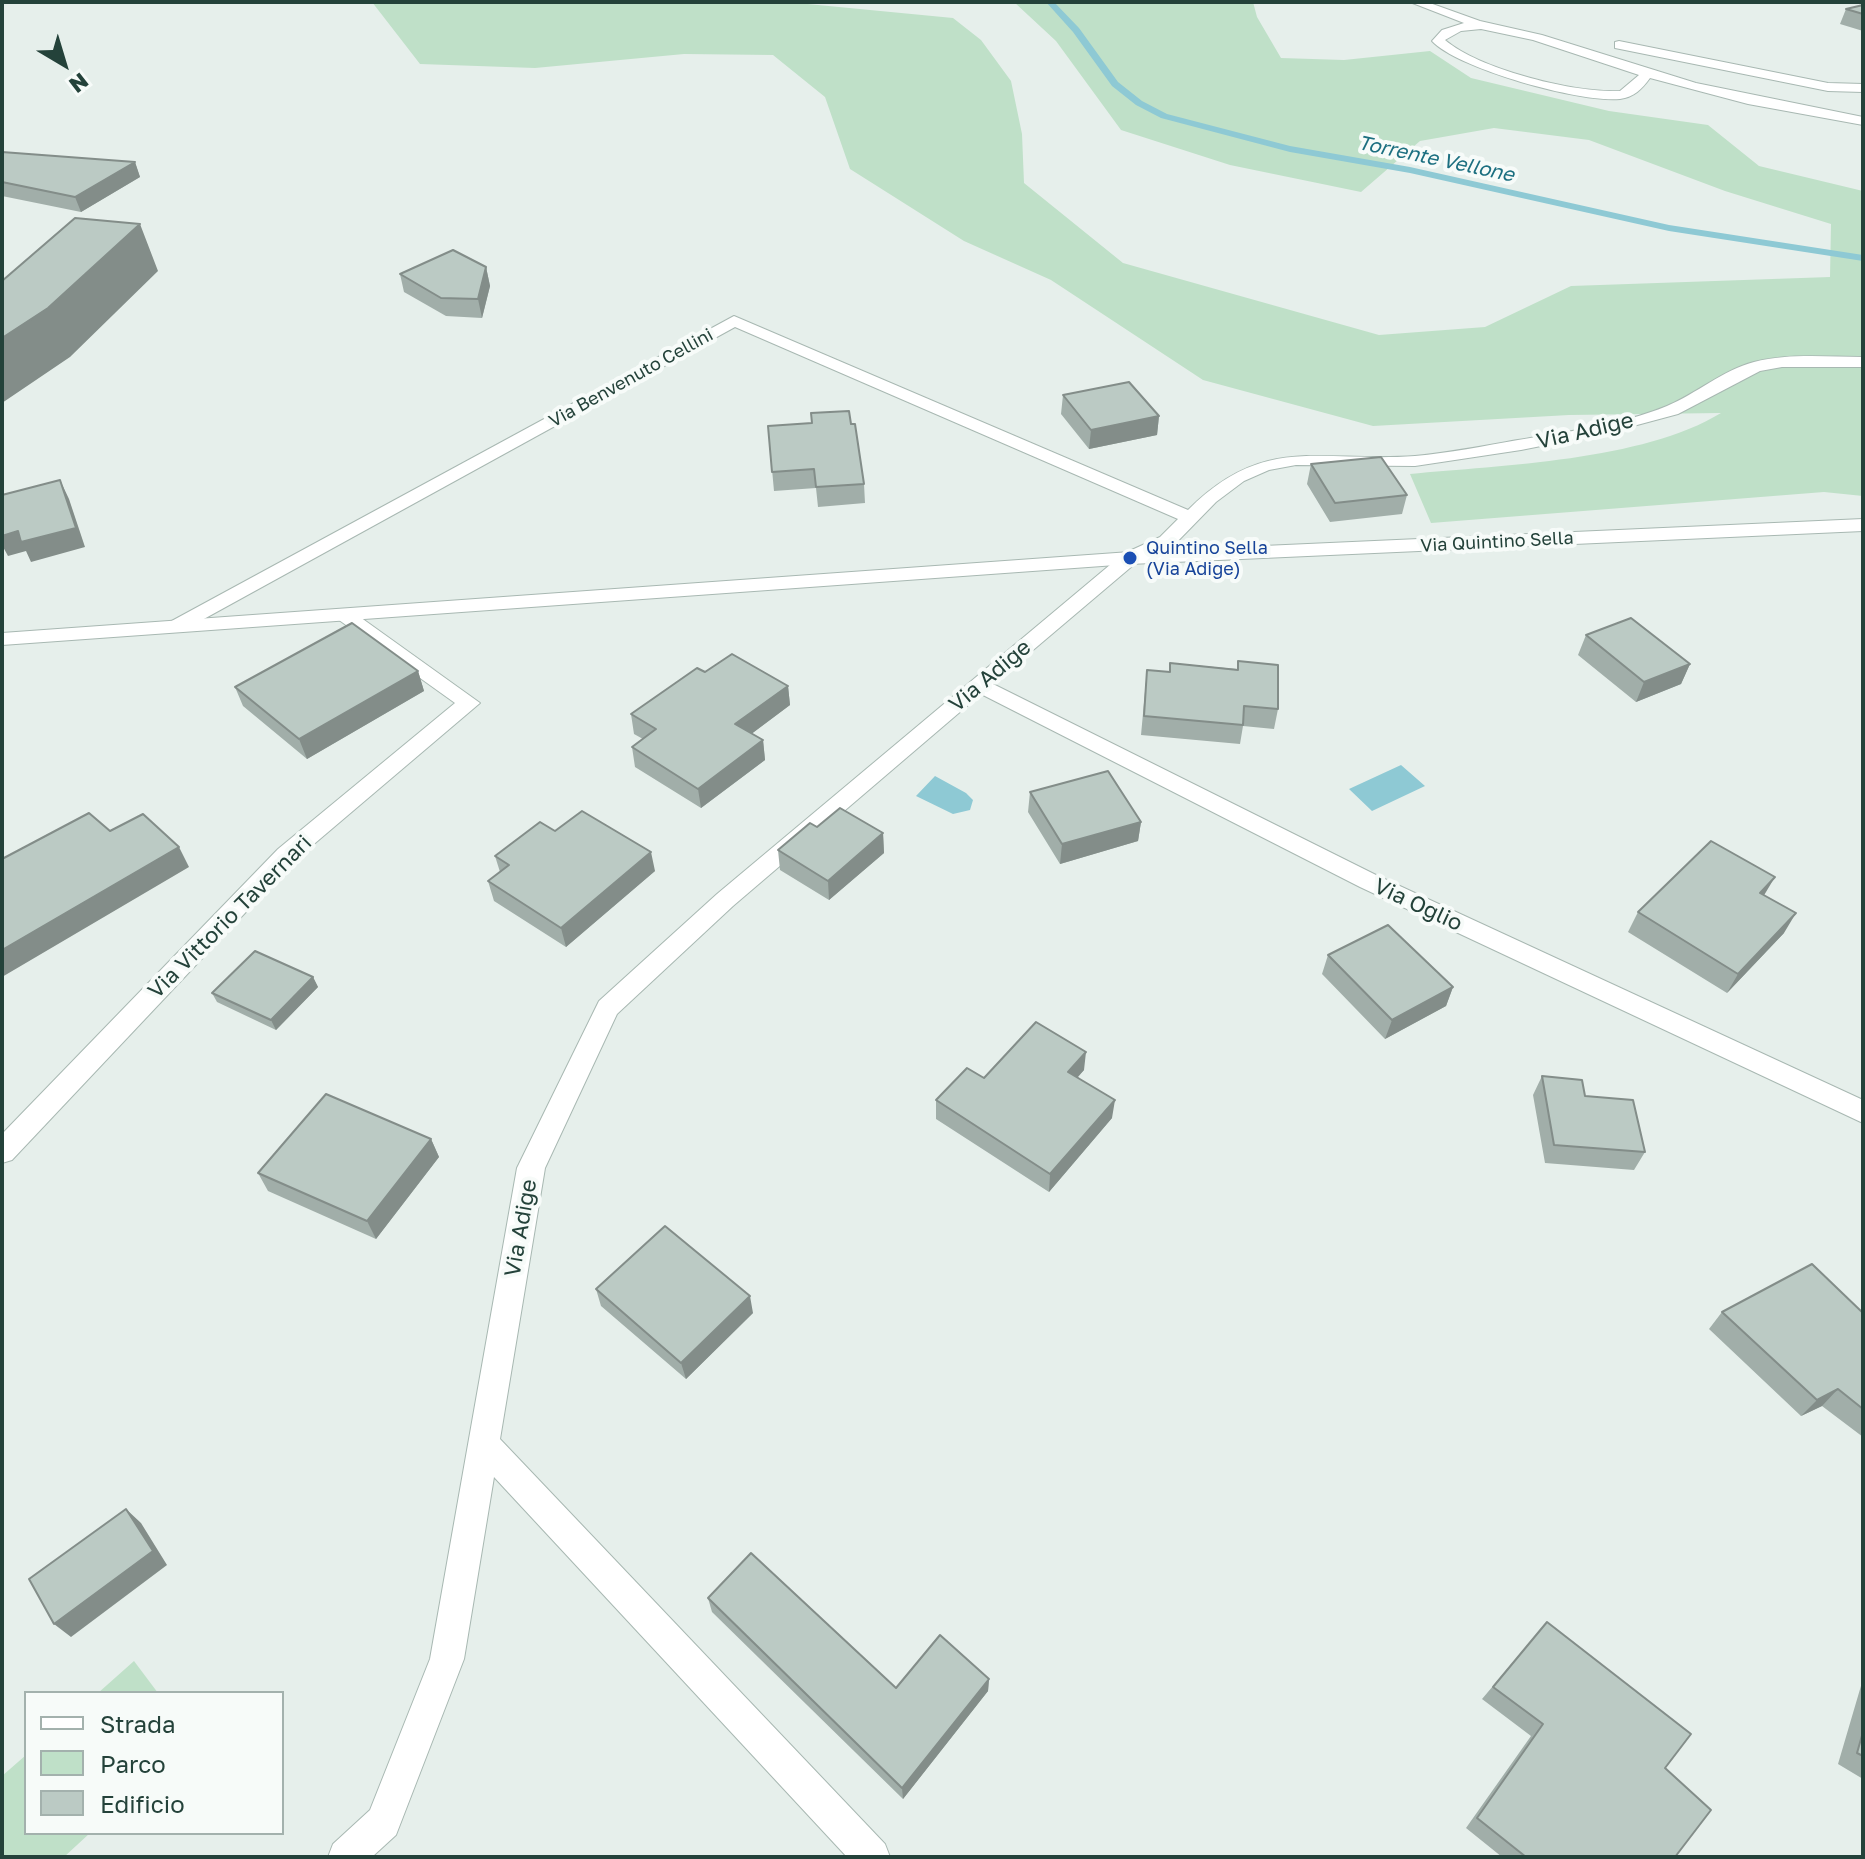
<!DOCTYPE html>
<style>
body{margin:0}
#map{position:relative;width:1865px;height:1859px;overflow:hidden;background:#e6efeb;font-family:"Golos Text",sans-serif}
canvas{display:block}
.frame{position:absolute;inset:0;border:4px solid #24423a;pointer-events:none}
.legend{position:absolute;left:24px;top:1691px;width:260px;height:144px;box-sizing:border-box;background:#f7fbf9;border:2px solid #a3b1ad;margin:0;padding:10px 14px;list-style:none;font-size:24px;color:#24423a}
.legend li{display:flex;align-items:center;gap:16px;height:40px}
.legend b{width:40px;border:2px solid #a3b1ad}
.north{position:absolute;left:24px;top:24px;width:80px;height:80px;-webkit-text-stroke:6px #f7fbf9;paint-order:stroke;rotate:142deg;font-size:22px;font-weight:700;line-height:32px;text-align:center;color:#24423a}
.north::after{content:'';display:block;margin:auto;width:28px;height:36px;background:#24423a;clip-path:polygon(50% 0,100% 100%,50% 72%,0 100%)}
</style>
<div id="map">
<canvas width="1865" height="1859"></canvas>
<div class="frame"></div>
<ul class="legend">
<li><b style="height:10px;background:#fff"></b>Strada</li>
<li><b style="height:22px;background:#bfe0c8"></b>Parco</li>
<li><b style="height:22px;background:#bbcac4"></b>Edificio</li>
</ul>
<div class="north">N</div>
</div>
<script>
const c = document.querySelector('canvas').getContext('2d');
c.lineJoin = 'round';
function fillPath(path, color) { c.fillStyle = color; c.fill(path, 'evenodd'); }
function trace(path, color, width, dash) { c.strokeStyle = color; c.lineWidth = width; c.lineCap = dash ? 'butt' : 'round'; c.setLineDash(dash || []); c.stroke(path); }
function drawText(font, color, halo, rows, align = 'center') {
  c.font = font + ' "Golos Text",sans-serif'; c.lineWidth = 8; c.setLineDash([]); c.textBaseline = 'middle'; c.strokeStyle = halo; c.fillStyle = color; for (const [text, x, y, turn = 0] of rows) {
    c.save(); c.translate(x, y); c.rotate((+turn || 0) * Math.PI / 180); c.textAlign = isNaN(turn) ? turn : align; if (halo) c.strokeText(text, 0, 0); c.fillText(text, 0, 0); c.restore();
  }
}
const green = new Path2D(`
 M372,2H787L953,18L981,40L1011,81L1022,134L1024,183L1123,263L1379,335L1485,327L1571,286L1830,277L1831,224L1725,191L1589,140L1494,128L1420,141L1361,192L1230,165L1121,130L1056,41L1014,2H1253L1257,17L1281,58L1344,60L1430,51L1471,78L1609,111L1708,125L1759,166L1863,191V496L1824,492L1431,523L1410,474C1502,465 1642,461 1721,413L1569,415L1373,426L1203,380L1051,280L964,241L850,169L825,97L773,55L684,54L535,68L420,64Z
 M134,1661L158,1693H98Z
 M26,1755V1833H90L64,1857H2V1776Z`);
const water = new Path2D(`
 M1401,765L1425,786L1372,811L1349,789Z
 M935,776L966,793L973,800L970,810L953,814L916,796Z`);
const stream = new Path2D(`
 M1046,2H1054L1079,28L1118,82L1142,101L1167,114L1290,146L1410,167L1669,225L1863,255V261L1669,231L1410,173L1290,152L1161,118L1136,105L1112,86L1073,32Z`);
const service = new Path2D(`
 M1410,2H1427L1480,21L1542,35L1696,83L1863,117V125L1748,104L1650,78C1642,89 1634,97 1620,99C1581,103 1458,69 1432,41L1442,30L1464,23ZM1481,29L1533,40L1639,75L1620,91C1574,93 1481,70 1445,40L1461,31Z
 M1619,41L1828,83L1863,84V92L1828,91L1615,48V42Z`);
const minor = new Path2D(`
 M734,316L1188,510C1265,433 1320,463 1415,456C1449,453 1484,446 1518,440C1566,432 1621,425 1667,406C1696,394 1723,370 1754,362C1789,353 1827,357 1863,357V367H1782L1760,371L1678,414L1611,432L1521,450L1415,466L1296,465L1269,470L1244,481L1216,502L1174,545L1137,562L993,684L1376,875L1863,1100V1123L1360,887L981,694L733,906L617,1014L545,1168L500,1439L885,1844L890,1857H847L494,1477L464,1659L396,1835L372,1857H328L333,1844L370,1810L430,1659L517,1168L599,1001L717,894L1123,554L1160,537L1178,519L735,327L182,631H168L165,627L168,623Z
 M346,610L353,612L480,703L294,861L12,1160L2,1163V1134L278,849L455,703L339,620L336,616L339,612Z`);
const tertiary = new Path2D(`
 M1863,519V531L1130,564L2,645V633L1130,552Z`);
const wall = new Path2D(`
 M1863,5V31L1840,24L1846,9Z
 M2,152L135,162L140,177L81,212L2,196Z
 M486,267L490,286L482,318L446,316L404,292L400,274Z
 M1063,395L1159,416L1157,435L1089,449L1061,414Z
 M851,424L864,484L865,503L818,507L816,488L774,491L768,426Z
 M1311,464L1407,495L1402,514L1330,522L1307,484Z
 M1586,635L1690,664L1681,684L1636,702L1578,655Z
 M1238,661L1278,709L1274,729L1243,726L1240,744L1141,735L1147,670L1169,672L1170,663L1237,669Z
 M418,671L424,691L307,759L243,706L235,687Z
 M705,672L788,686L790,705L751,734L763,740L765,760L701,808L635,767L632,747L643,739L634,734L631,714Z
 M1030,792L1141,822L1138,841L1060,864L1028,812Z
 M817,827L883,833L884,853L829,900L780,870L778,850Z
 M555,831L655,871L566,947L494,901L488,881L500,872L495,856Z
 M1764,895L1784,933L1727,993L1628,932L1638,912Z
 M1328,955L1453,987L1446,1006L1385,1039L1322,974Z
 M313,977L318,987L276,1030L217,1002L212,993Z
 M1084,1070L1078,1077L1112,1118L1049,1192L936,1119V1100L984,1078Z
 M1542,1076L1585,1096L1645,1152L1634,1170L1545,1163L1533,1095Z
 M431,1139L439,1157L376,1239L268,1191L258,1173Z
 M596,1289L753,1313L686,1379L601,1306Z
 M1722,1312L1863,1313V1437L1822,1406L1801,1416L1709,1329Z
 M708,1598L896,1688L989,1679L988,1691L903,1799L712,1612Z
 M1547,1622L1665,1768L1675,1857H1502L1466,1828L1531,1736L1482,1699Z
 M1863,1679V1779L1838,1764Z`);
const shadedWall = new Path2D(`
 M135,162L140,177L81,212L75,197Z
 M140,224L158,271L70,357L2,403V338Z
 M486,267L490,286L482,318L478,299Z
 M1159,416L1157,435L1089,449L1091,430Z
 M60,480L69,499L85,547L31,562L26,551L8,556L2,545V536L18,531Z
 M1690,664L1681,684L1636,702L1644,682Z
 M418,671L424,691L307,759L299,739Z
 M788,686L790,705L738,744L735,724Z
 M763,740L765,760L701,808L698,789Z
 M1141,822L1138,841L1060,864L1062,844Z
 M883,833L884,853L829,900L828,881Z
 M179,847L189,867L2,977V950Z
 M651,852L655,871L566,947L561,928Z
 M1775,877L1763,897L1760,893Z
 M1796,913L1784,933L1727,993L1738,974Z
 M313,977L318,987L276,1030L271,1020Z
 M1453,987L1446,1006L1385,1039L1392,1020Z
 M1086,1052L1084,1070L1066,1090L1068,1072Z
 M1115,1100L1112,1118L1049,1192L1050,1174Z
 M431,1139L439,1157L376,1239L367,1221Z
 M750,1296L753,1313L686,1379L681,1363Z
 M1838,1389L1822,1406L1801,1416L1817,1400Z
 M126,1509L141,1523L167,1565L71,1637L54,1624Z
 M989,1679L988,1691L903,1799L902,1788Z`);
const building = new Path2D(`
 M1863,5V14L1846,9Z
 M2,152L135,162L75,197L2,182Z
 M75,218L140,224L48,308L2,338V281Z
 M453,250L486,267L478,299L441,298L400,274Z
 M1129,382L1159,416L1091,430L1063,395Z
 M849,411L851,424H855L864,484L816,487L814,469L772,472L768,426L812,423L811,413Z
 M1381,457L1407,495L1335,503L1311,464Z
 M60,480L76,528L21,542L18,531L2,536V495Z
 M1631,618L1690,664L1644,682L1586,635Z
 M352,623L418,671L299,739L235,687Z
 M732,654L788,686L735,724L763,740L698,789L632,747L656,729L631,714L697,668L705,672Z
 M1238,661L1278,665V709L1244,706L1243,725L1144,716L1147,670L1170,672V663L1238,670Z
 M1108,771L1141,822L1062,844L1030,792Z
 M840,808L883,833L828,881L778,850L810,823L817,827Z
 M582,811L651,852L561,928L488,881L509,865L495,856L540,822L555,831Z
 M89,813L110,831L143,814L179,847L2,950V859Z
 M1711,841L1775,877L1760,893L1796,913L1738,974L1638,912Z
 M1388,925L1453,987L1392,1020L1328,955Z
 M255,951L313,977L271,1020L212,993Z
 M1036,1022L1086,1052L1068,1072L1115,1100L1050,1174L936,1100L967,1068L984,1078Z
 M1542,1076L1582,1080L1585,1096L1633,1100L1645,1152L1554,1145Z
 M326,1094L431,1139L367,1221L258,1173Z
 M665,1226L750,1296L681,1363L596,1289Z
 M1812,1264L1863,1313V1409L1838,1389L1817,1400L1722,1312Z
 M126,1509L153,1551L54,1624L29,1579Z
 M751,1553L896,1688L940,1635L989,1679L902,1788L708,1598Z
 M1547,1622L1691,1734L1665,1768L1711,1810L1675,1857H1526L1477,1818L1543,1724L1493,1687Z
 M1863,1732V1756L1857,1753Z`);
const markers = [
 [1130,558,8,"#1a4fb4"]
];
const farStreetnames = [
 ["Via Benvenuto Cellini",631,378,-29],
 ["Via Quintino Sella",1497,542,-3]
];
const farTransitnames = [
 ["Quintino Sella",1146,548],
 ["(Via Adige)",1146,569]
];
const farWaternames = [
 ["Torrente Vellone",1436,159,12]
];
const streetNames = [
 ["Via Adige",1585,431,-13],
 ["Via Adige",990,676,-40],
 ["Via Oglio",1418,905,25],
 ["Via Vittorio Tavernari",230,917,-45],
 ["Via Adige",521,1228,-80]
];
fillPath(green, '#bfe0c8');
fillPath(water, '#8ec9d4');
fillPath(stream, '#8ec9d4');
trace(service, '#a8b8b2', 2);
trace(minor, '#a8b8b2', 2);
trace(tertiary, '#a8b8b2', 2);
fillPath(service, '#fff');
fillPath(minor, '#fff');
fillPath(tertiary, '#fff');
fillPath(wall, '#a1aea9');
fillPath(shadedWall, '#838d89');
fillPath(building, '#bbcac4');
trace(building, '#838d89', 2);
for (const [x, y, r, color] of markers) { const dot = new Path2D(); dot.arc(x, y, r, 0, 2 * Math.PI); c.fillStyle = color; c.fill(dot); trace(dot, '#f7fbf9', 3); }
drawText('18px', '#24423a', '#f7fbf9', farStreetnames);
drawText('18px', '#164399', '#f7fbf9', farTransitnames, 'left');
drawText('italic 20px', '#1c6f80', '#f7fbf9', farWaternames);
drawText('22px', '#24423a', '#f7fbf9', streetNames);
</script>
